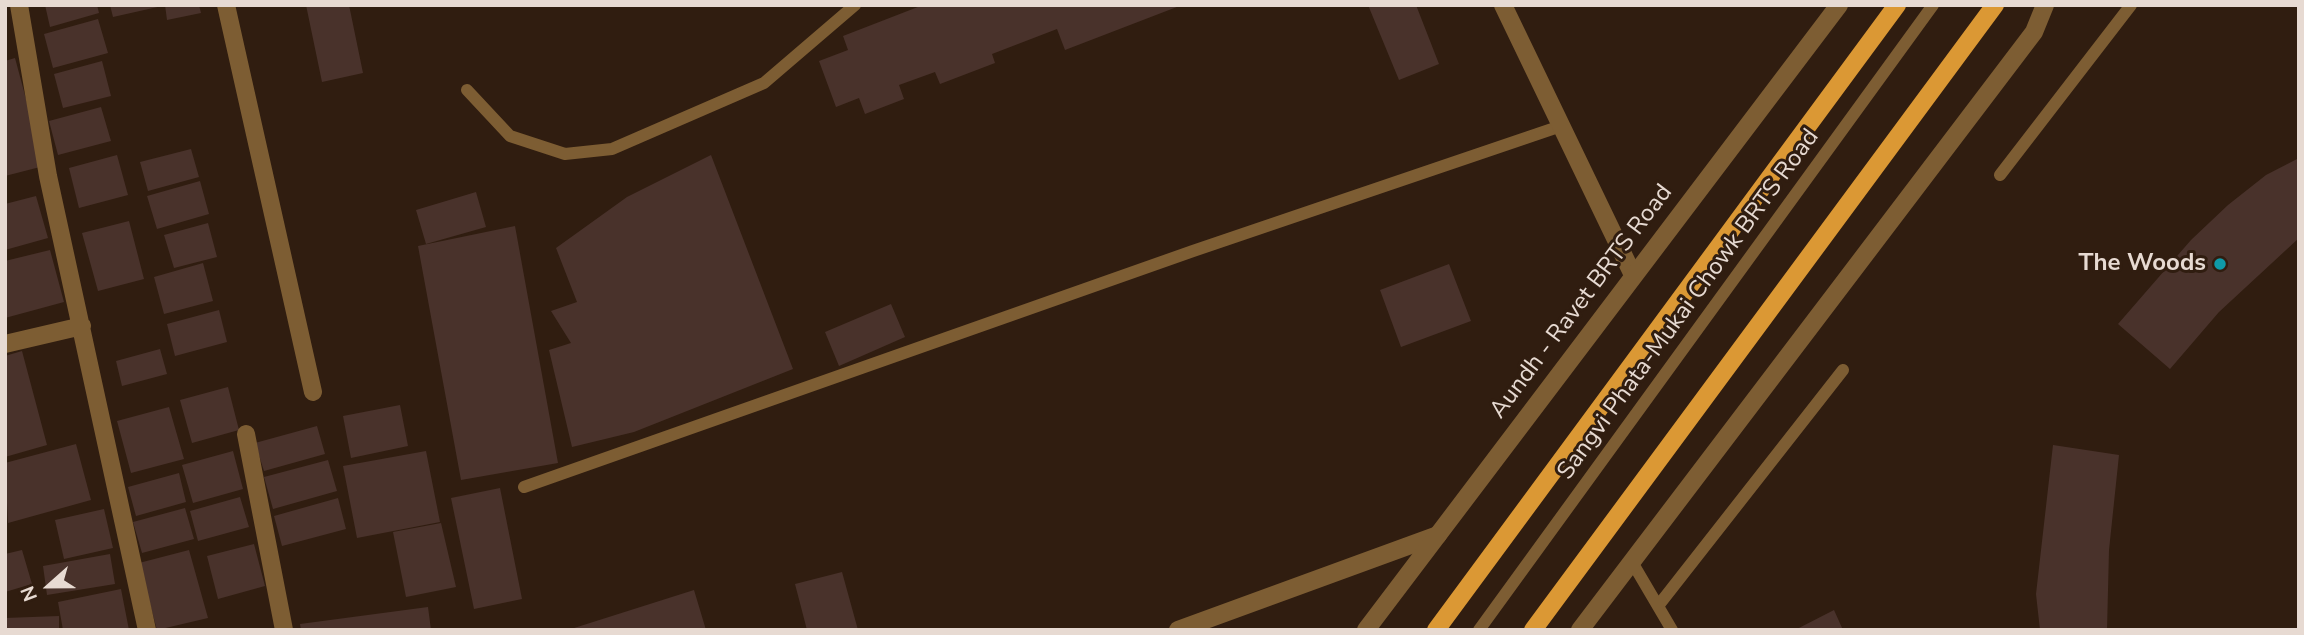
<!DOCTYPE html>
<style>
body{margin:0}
#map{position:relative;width:2304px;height:635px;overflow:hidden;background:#301d10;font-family:"Nunito Sans",sans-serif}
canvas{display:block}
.frame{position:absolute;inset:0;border:7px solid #e7dad2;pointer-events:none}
.north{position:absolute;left:14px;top:551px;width:70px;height:70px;-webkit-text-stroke:5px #301d10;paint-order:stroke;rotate:249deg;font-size:19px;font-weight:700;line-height:28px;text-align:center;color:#e7dad2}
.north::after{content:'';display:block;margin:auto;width:24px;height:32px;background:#e7dad2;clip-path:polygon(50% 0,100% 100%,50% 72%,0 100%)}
</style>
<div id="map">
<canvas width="2304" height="635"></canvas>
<div class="frame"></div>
<div class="north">N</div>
</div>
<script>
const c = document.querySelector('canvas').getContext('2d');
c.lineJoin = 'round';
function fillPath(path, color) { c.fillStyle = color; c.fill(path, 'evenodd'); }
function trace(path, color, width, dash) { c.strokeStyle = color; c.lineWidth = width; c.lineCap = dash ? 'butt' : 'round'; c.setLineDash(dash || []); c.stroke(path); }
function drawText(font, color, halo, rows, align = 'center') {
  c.font = font + ' "Nunito Sans",sans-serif'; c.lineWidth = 6; c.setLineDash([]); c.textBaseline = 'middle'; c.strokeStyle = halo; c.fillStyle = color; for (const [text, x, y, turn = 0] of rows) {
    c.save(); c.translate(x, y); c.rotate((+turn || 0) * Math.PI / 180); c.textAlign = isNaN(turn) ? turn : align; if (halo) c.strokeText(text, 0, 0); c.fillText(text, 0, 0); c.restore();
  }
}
const building = new Path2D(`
 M45,5H97L99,13L50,27Z
 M110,5H162V6L113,17Z
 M165,5H199L201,13L167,20Z
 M306,5H349L363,73L322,82Z
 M923,5H1182L1065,50L1057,29L992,54L995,63L940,84L935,72L899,85L904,99L865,114L859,98L836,107L819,61L848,50L843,36Z
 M1368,5H1416L1439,64L1399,80Z
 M98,19L108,53L53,68L44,34Z
 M15,58L44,166L5,176V61Z
 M102,61L111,96L63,108L54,74Z
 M101,107L111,141L58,155L49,121Z
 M191,149L199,177L148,191L140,162Z
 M117,155L128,195L79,208L69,168Z
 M711,155L793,369L634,432L572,447L549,350L571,343L551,311L577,302L556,248L627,197Z
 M2299,158V238L2219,312L2170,369L2118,324L2191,240L2228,205L2266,175Z
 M200,181L209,214L157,229L147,196Z
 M476,192L486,227L426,244L416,210Z
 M36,196L48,238L5,250V204Z
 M129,221L144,279L98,291L82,233Z
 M208,223L217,257L174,268L164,235Z
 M515,226L558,463L461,480L418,246Z
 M50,250L64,302L5,318V261Z
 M203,263L213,301L164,314L154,277Z
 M1449,264L1471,321L1401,347L1380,290Z
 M891,304L905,337L839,366L825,332Z
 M219,310L227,342L175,356L167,324Z
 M160,349L167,374L122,386L116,361Z
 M22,351L47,445L5,457V356Z
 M228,387L239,430L192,443L180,400Z
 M400,405L408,446L351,458L343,416Z
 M169,407L184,459L131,473L117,421Z
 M317,426L325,454L264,471L255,443Z
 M76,444L91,500L8,523L5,463Z
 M2053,445L2119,455L2109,550L2107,630H2040L2036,594Z
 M233,451L243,489L193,503L182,465Z
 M426,451L440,522L357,538L343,466Z
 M328,460L337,491L273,509L264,477Z
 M179,473L186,502L136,516L128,487Z
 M500,488L522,599L474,609L451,498Z
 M240,497L249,527L198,541L190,511Z
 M338,498L346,529L282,546L274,516Z
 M185,508L194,539L142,553L133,522Z
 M104,509L113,548L64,559L55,520Z
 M441,523L456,587L406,597L393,532Z
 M254,544L265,586L218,599L207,556Z
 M22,550L32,584L5,592V554Z
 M189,550L208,618L157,630L139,563Z
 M110,554L115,584L47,595L43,566Z
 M842,572L858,630H807L795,584Z
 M121,589L129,630H63L58,602Z
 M694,590L706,630H571V629Z
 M428,607L431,630H301L300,624Z
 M1834,610L1843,630H1795Z
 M59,616V630H5V618Z`);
const service = new Path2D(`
 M467,90L510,136L565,154L612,149L764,83L855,5
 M2000,175L2131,5
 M524,487L1193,251L1561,126
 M1632,562L1672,630
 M1658,606L1843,370
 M1479,630L1933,5`);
const minor = new Path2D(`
 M19,5L48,176L147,630
 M226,5L313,392
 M1503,5L1633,275
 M5,344L82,326
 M246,434L284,630
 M1178,630L1438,535`);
const tertiary = new Path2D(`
 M1366,630L1839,5
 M1580,630L2034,32L2045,5`);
const primary = new Path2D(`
 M1436,630L1897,5
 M1533,630L1995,5`);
const markers = [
 [2220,264,7,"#0f9aa8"]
];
const poiNames = [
 ["The Woods",2206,264]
];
const streetNames = [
 ["Aundh - Ravet BRTS Road",1582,302,-53],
 ["Sangvi Phata-Mukai Chowk BRTS Road",1689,305,-54]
];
fillPath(building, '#49322b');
trace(service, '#7d5d33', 12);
trace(minor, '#7d5d33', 18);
trace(tertiary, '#7d5d33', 18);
trace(primary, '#db9834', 18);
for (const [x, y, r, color] of markers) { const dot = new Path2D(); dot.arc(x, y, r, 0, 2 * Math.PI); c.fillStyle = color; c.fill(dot); trace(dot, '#301d10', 2.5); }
drawText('bold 24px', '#e7dad2', '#301d10', poiNames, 'right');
drawText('24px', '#e7dad2', '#301d10', streetNames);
</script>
